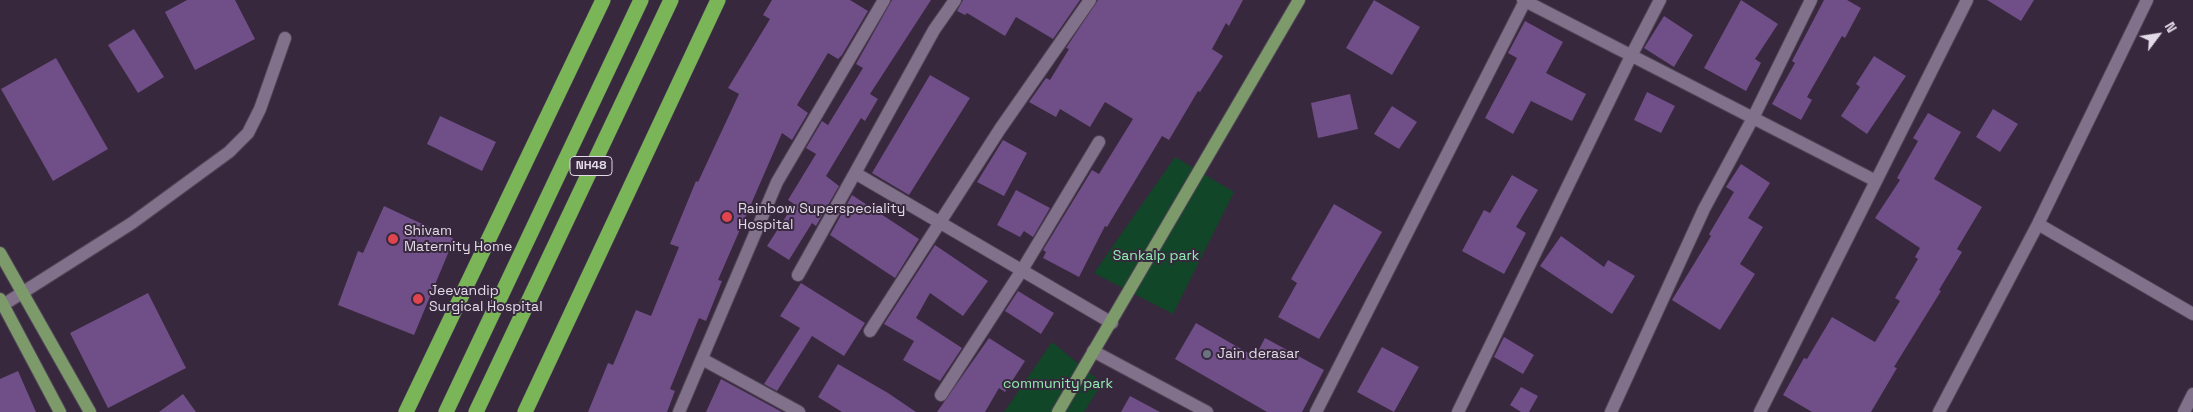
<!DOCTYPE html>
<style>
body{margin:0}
#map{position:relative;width:2193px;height:412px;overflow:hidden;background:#37283d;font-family:"Space Grotesk",sans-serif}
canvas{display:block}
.north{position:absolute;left:2133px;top:10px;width:50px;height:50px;-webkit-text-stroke:4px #37283d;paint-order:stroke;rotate:59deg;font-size:14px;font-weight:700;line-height:20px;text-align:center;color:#e3dae8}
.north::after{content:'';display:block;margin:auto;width:18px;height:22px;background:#e3dae8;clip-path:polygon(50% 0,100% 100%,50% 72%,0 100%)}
</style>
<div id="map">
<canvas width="2193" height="412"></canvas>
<div class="north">N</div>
</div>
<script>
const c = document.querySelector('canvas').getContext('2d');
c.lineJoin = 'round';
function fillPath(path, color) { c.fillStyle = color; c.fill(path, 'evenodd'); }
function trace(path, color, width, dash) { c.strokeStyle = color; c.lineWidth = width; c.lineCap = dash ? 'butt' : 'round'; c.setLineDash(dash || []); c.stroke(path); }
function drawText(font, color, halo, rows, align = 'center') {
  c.font = font + ' "Space Grotesk",sans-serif'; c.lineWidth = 4; c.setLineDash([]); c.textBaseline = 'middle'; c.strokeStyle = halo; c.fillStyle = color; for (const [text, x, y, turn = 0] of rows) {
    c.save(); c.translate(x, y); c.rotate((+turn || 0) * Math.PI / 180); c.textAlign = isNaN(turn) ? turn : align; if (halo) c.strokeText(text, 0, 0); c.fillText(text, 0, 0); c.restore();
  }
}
const green = new Path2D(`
 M1175,157L1234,192L1173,314L1094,273Z
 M1052,342L1102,383L1084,412H1004Z`);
const building = new Path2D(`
 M187,0H235L255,39L195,70L165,12Z
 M772,0H850L868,11L842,55L838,59L828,53L797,105L808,113L792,140L782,133L718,280L722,281L706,321L699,318L670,389L675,391L667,412H588L608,363L613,365L636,310L651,316L679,247L670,244L696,181L698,182L739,94L728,88L770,19L763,15Z
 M892,0H931L870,94L878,99L865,121L861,118L826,176L839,186L816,226L812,223L789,260L767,246L794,204L788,200L816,154L806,148L822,121L828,125L863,68L856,64Z
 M963,0H1080L1053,39L1016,17L1005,36L967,13L965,15L957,11Z
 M1098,0H1243L1229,26L1226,23L1212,49L1223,56L1200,92L1198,91L1169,140L1162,136L1107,227L1105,226L1079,277L1043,258L1046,252L1043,250L1092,170L1099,174L1133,119L1105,102L1090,127L1060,109L1056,117L1029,102L1046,78L1050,80L1069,49L1066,48Z
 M1374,0L1420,27L1392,75L1346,48Z
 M1741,0L1778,24L1755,59L1761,63L1746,91L1704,68Z
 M1824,0H1847L1861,8L1845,38L1842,36L1807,97L1812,100L1801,120L1772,104L1795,63L1792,61Z
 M1987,0H2034L2021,21Z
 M1664,16L1693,35L1674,67L1644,48Z
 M1525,21L1563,42L1546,73L1586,94L1572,121L1531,101L1513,134L1485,118L1517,58L1508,53Z
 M134,29L164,77L138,93L108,45Z
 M1874,56L1906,76L1867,134L1841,116L1860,87L1856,84Z
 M56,58L108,149L53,181L1,89Z
 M930,75L970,98L909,195L872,173Z
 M1647,92L1675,106L1661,133L1634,120Z
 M1350,94L1358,129L1318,138L1311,103Z
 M1392,106L1417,122L1399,149L1374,134Z
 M1993,109L2018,124L2000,152L1976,137Z
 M1928,113L1961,132L1934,179L1982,207L1957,249L1962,252L1939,290L1941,291L1894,367L1897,368L1871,412H1812L1783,395L1804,358L1807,359L1832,317L1875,342L1900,301L1895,298L1918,259L1915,257L1920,248L1875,218L1900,180L1897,178L1918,141L1913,138Z
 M440,116L496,142L482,171L427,144Z
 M1003,140L1027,153L1004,196L977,182Z
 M1741,164L1770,183L1748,218L1763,227L1740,264L1755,274L1720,330L1672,300L1711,236L1709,234L1734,192L1726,187Z
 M1512,175L1538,190L1516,227L1526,233L1504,274L1462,251L1484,210L1490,213Z
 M1016,190L1050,208L1033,237L1024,231L1020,237L997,225Z
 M852,195L919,239L895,278L830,235Z
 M1334,204L1382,232L1319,339L1278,317L1297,283L1291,279Z
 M384,206L454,239L414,335L338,305L358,251L363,253Z
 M1561,236L1604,267L1608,260L1635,276L1612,314L1540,266Z
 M935,245L988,281L963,316L930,293L916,318L962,348L940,381L903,360L914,341L884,324Z
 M801,283L865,323L844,356L812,336L777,391L764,384L800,328L780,316Z
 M1018,291L1054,313L1041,334L1005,311Z
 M148,293L186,368L108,408L70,333Z
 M1196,323L1255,357L1265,338L1324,370L1302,412H1267L1175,359Z
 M1504,337L1534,355L1523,374L1494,357Z
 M989,338L1025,361L1005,392L999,388L985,412H937Z
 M1382,347L1419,367L1394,412L1357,392Z
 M838,364L888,393L916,412H842L818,397Z
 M18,371L36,412H0V379Z
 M721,379L782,412H706Z
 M1521,387L1538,396L1529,412H1521L1510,405Z
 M183,394L196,412H159Z
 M1130,396L1160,412H1121Z`);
const minor = new Path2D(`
 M955,0L934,30L855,173L1112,323
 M1523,0L1876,181
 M2038,224L2193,314
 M798,275L855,173
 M3,305L132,223L229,152L248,133L260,109L285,38
 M870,331L1000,129L1090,0
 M1093,351L1207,412
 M702,359L799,412
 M941,395L1022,270L1099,142
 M679,412L777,182L884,0
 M1316,412L1525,1
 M1458,412L1631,56L1660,0
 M1611,412L1704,209L1753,118L1811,0
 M1760,412L1967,0
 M1939,412L2038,224L2147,0
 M2184,412L2193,394`);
const major = new Path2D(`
 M0,253L90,412
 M0,299L60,412
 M1058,412L1299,0`);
const highway = new Path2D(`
 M406,412L603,0
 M446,412L641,0
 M476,412L671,0
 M525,412L718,0`);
const markers = [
 [727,217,6,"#e0444e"],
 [393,239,6,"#e0444e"],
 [418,299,6,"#e0444e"],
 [1207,354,5,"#6b7280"]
];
const shields = [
 [591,166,42]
];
const shieldNames = [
 ["NH48",591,166]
];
const poiNames = [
 ["Rainbow Superspeciality",738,209],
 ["Hospital",738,225],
 ["Shivam",404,231],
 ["Maternity Home",404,247],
 ["Jeevandip",429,291],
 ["Surgical Hospital",429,307],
 ["Jain derasar",1217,354]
];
const parkNames = [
 ["Sankalp park",1156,256],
 ["community park",1058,384]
];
fillPath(green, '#124628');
fillPath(building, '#704e87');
trace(minor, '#514557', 14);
trace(major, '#514557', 14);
trace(highway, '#514557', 16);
trace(minor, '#82718a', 12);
trace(major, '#7d9a6b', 12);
trace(highway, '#7ab657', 15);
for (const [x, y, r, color] of markers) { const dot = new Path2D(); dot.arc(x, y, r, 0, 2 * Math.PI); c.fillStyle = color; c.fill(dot); trace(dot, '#37283d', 2); }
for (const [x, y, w] of shields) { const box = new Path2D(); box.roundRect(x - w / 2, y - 9.5, w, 19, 4); c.fillStyle = '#37283d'; c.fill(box); trace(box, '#e3dae8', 1); }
drawText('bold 12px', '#e3dae8', null, shieldNames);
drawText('14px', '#e3dae8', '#37283d', poiNames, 'left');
drawText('14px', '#8eeeaf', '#37283d', parkNames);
</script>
